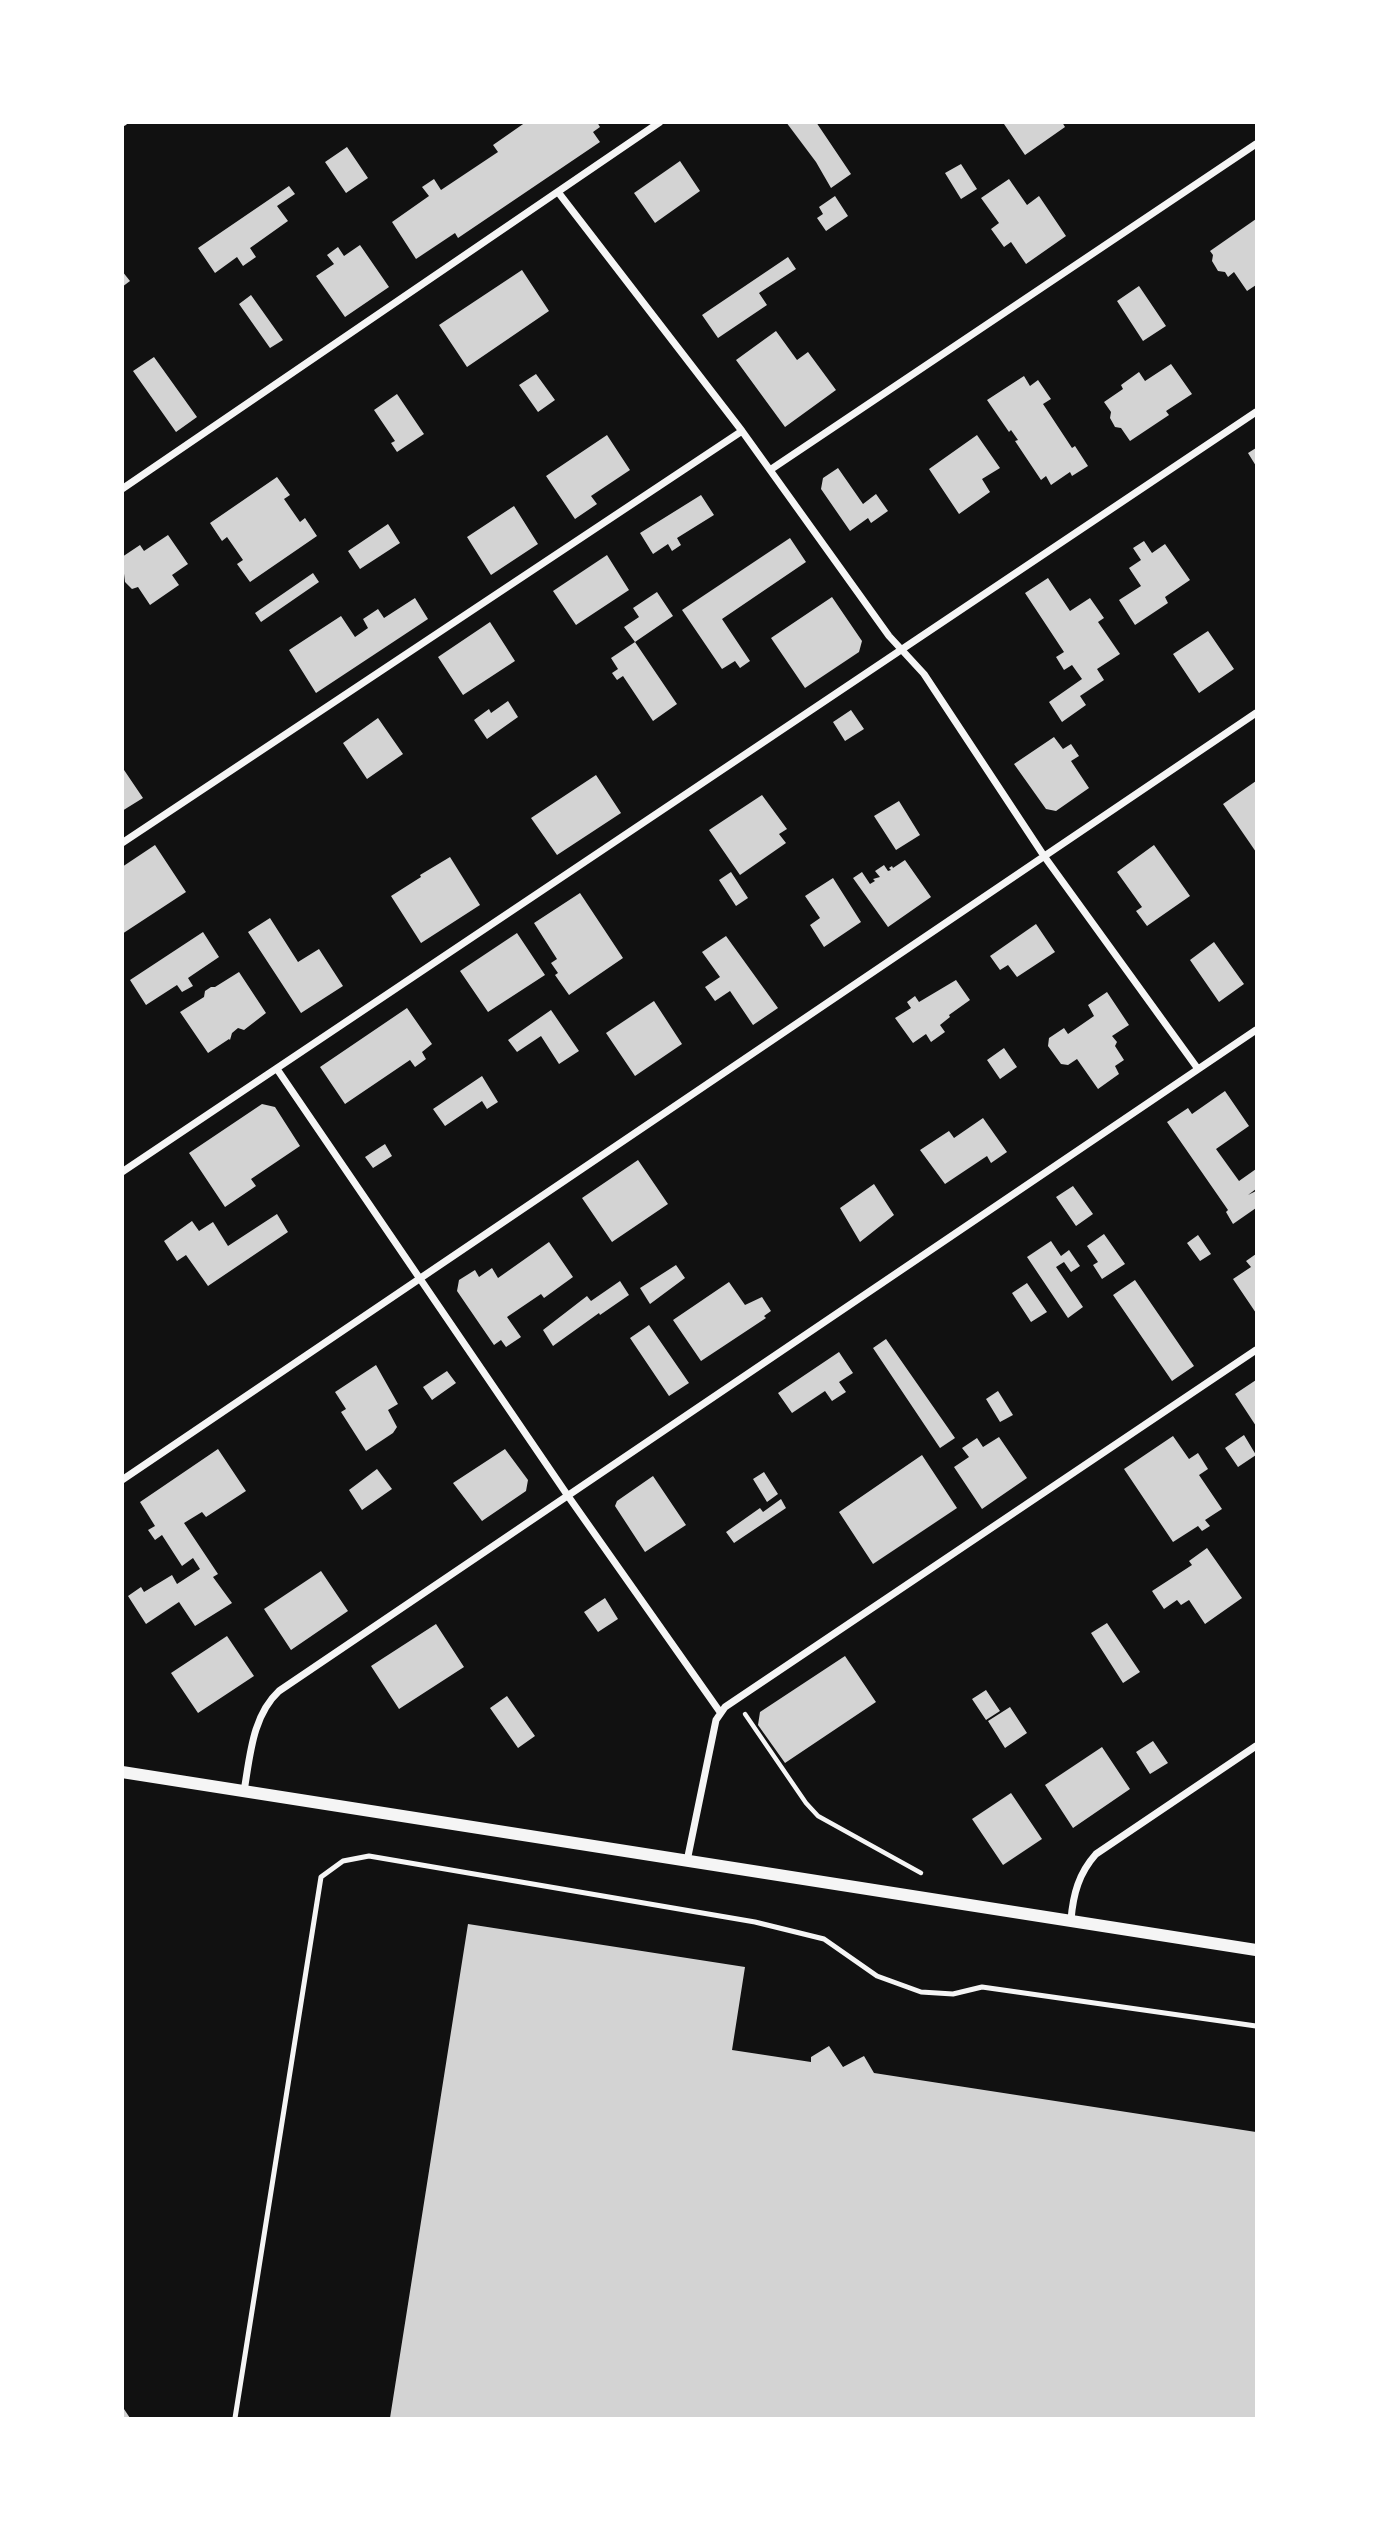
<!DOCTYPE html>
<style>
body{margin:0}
#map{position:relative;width:1379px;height:2541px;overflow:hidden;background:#111;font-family:Mulish,sans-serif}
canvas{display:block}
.frame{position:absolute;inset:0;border:124px solid #fff;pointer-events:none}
</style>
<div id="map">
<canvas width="1379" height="2541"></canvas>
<div class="frame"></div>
</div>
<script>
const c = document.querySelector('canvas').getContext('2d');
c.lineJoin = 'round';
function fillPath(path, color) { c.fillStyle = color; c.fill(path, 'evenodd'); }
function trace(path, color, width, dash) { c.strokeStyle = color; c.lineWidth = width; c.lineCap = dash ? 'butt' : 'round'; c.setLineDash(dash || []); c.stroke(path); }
const building = new Path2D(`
 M526,122H597L600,127L593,132L600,142L458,238L455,233L416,259L392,222L429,196L422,187L434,179L441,190L498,152L493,145Z
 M786,122H816L851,174L831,188L816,162Z
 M1006,122H1062L1065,127L1025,155L1004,124Z
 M347,147L368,178L346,193L325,162Z
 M680,161L700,191L655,223L634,193Z
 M961,164L977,189L961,199L945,173Z
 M1009,179L1027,205L1039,196L1066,236L1026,264L1011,242L1004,247L991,229L999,223L981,198Z
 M289,186L295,194L277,206L288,221L250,248L256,257L243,266L237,257L215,273L198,248Z
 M835,196L848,216L826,231L817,218L823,214L819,207Z
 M1256,219V285L1247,291L1234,272L1228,277L1225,272L1218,271L1212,261L1213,255L1210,251Z
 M360,245L389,287L345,317L316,276L334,264L327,255L338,247L344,256Z
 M788,257L796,269L759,293L767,305L718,338L702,315Z
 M522,270L549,311L467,367L439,325Z
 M122,271L130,281L122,287Z
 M1139,286L1166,326L1143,341L1117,301Z
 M251,295L283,340L270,348L239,304Z
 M776,331L797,360L808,352L836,390L785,427L736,360Z
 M154,357L197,417L176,432L133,371Z
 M1171,364L1192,394L1166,411L1169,415L1130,441L1121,428L1115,427L1110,418L1111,412L1104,402L1123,389L1121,385L1139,372L1145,381Z
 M536,374L555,400L538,412L519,385Z
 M1024,376L1030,386L1038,380L1051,399L1043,404L1072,448L1075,446L1088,466L1072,476L1070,472L1051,485L1046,476L1041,480L1015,441L1018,440L1011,430L1009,432L987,400Z
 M397,394L424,434L397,452L391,443L395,441L374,410Z
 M607,435L630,470L591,496L597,504L575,519L546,476Z
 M977,435L1000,468L982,479L990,492L959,514L929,469Z
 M1256,448V466L1248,453Z
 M838,468L863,504L876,494L888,511L871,523L868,518L850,531L821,489L823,478Z
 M277,477L290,495L284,499L300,522L305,518L317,536L250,582L237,564L243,560L227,537L222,541L210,523Z
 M701,495L714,515L677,538L681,545L672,551L668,544L653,554L640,533Z
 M514,506L538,544L491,575L467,537Z
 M388,524L400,543L360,569L348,551Z
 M168,535L188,564L172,575L179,585L150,605L138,587L132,589L125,582L122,557L140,545L144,551Z
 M790,538L806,562L722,619L750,661L740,668L735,661L722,669L682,610Z
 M1144,541L1152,553L1165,544L1190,580L1165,597L1168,603L1135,625L1119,600L1141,586L1129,568L1141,560L1133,548Z
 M607,555L629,590L576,625L553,591Z
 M313,573L319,582L261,622L255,613Z
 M1048,578L1070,611L1090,598L1104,618L1098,622L1120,654L1097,669L1104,680L1080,696L1086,705L1062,722L1049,702L1082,679L1072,665L1064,670L1056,657L1064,652L1025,593Z
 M657,592L673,616L635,642L624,627L639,617L633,608Z
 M832,597L862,641L859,652L805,688L771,638Z
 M415,598L428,619L316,693L289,650L341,616L355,637L368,628L363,619L378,609L384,618Z
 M490,622L515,661L463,695L438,657Z
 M1208,631L1234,669L1199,693L1173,654Z
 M635,642L677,704L653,721L623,676L617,680L612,673L618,669L611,658Z
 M508,701L518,717L487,739L474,720L489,709L491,713Z
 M851,710L864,729L845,741L833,722Z
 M378,718L403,754L367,779L343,743Z
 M1054,737L1063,749L1071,744L1079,756L1071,761L1089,788L1056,811L1046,809L1014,764Z
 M122,767L143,798L122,811Z
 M596,775L621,813L557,855L531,818Z
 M1256,781V852L1223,804Z
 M762,795L787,829L779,834L786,843L740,875L709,830Z
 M899,801L920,835L896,850L874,816Z
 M155,845L186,892L122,934V867Z
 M1154,845L1190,896L1147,926L1136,911L1142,907L1117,872Z
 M450,857L480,905L421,943L391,896L421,877L420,875Z
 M905,860L931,897L888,927L853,878L862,872L870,884L875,881L873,879L880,877L875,871L884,865L888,871L891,870L889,868L892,866L893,868Z
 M731,872L748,898L736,906L719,880Z
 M833,878L861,922L824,947L810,925L820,918L805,896Z
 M580,893L623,958L569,995L555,975L558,973L551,963L557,959L534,923Z
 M270,918L298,962L319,949L343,986L301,1013L248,932Z
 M1036,924L1055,952L1017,977L1008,965L1000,970L990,956Z
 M203,932L219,957L188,978L193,986L182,992L177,985L146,1005L130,980Z
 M517,933L545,975L488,1012L460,971Z
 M726,936L778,1008L753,1025L730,991L715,1001L705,987L720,977L702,952Z
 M1214,942L1244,984L1219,1002L1190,960Z
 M239,972L266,1013L244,1030L238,1028L232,1033L230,1040L229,1039L208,1053L180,1012L204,997L205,991L211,987H215Z
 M956,980L970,1000L949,1015L950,1017L940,1025L945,1032L931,1042L926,1034L913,1043L895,1018L911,1008L907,1002L915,996L919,1002Z
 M1107,992L1129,1025L1112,1036L1117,1042L1115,1046L1124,1060L1115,1066L1119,1074L1098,1089L1077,1059L1068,1065L1061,1064L1048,1046L1049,1038L1064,1028L1068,1034L1094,1016L1088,1005Z
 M654,1001L682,1044L635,1076L606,1033Z
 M407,1008L432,1044L422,1052L426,1059L415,1067L410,1060L345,1104L320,1067Z
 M551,1010L579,1051L559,1064L541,1036L517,1052L508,1040Z
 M1004,1048L1017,1067L1000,1079L987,1060Z
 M482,1076L498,1102L487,1109L482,1101L445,1126L433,1109Z
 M1225,1091L1249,1126L1216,1149L1239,1181L1256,1169V1189L1248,1195L1256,1191V1208L1233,1224L1226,1212L1228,1210L1167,1122L1188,1108L1192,1114Z
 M262,1104L275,1107L300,1146L251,1179L256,1186L225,1207L189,1153Z
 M983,1118L1007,1152L991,1163L987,1156L945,1184L920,1150L949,1131L954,1138Z
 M385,1144L392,1156L373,1168L365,1157Z
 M638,1160L668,1204L612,1242L582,1198Z
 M874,1184L894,1215L860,1242L840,1208Z
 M1073,1186L1093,1214L1076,1226L1056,1197Z
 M277,1214L288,1232L208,1286L186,1255L177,1261L164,1241L192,1221L199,1231L213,1222L228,1246Z
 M1104,1234L1125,1264L1102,1279L1093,1265L1098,1262L1087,1246Z
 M1198,1235L1211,1254L1200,1261L1187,1243Z
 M1051,1241L1061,1256L1069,1250L1080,1266L1071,1272L1064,1262L1056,1267L1083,1307L1068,1318L1027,1257Z
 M549,1242L573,1277L544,1298L541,1294L507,1317L521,1337L506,1347L501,1340L494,1345L457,1291L459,1280L475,1270L479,1277L492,1268L498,1278Z
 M1256,1254V1313L1233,1279L1251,1267L1246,1261Z
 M676,1265L685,1278L650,1304L640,1288Z
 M1135,1280L1194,1366L1172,1381L1113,1295Z
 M620,1281L629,1295L600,1315L599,1313L553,1346L543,1330L587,1296L591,1301Z
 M729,1282L745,1305L762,1297L771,1311L764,1316L766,1318L701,1361L673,1320Z
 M1027,1283L1047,1312L1031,1322L1012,1293Z
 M649,1325L689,1383L669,1396L630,1338Z
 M886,1339L955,1438L940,1448L873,1348Z
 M839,1352L853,1373L839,1382L846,1392L832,1401L825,1391L792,1413L778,1393Z
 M376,1365L398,1404L388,1410L397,1427L393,1433L366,1451L341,1412L346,1409L335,1392Z
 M447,1371L456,1383L432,1400L423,1387Z
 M1256,1380V1426L1235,1394Z
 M998,1391L1013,1415L1000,1422L986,1399Z
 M1244,1435L1256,1455L1238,1467L1225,1448Z
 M1173,1436L1189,1459L1198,1453L1208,1469L1199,1475L1222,1509L1205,1520L1210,1526L1202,1531L1198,1526L1173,1542L1124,1469Z
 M999,1437L1027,1478L982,1509L954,1467L969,1457L962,1448L977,1438L983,1447Z
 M218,1449L246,1491L206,1517L202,1512L184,1523L218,1574L213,1577L232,1603L195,1626L179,1602L146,1624L128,1596L141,1587L144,1592L172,1575L177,1584L200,1569L193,1558L182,1566L162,1535L155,1540L148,1530L155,1526L140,1502Z
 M505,1449L528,1480L526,1491L482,1521L453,1483Z
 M922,1455L957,1508L873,1564L839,1512Z
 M377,1469L392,1489L362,1510L349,1490Z
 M764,1472L778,1494L767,1502L753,1479Z
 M653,1476L686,1525L645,1552L615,1506L617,1501Z
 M781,1499L786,1508L734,1543L726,1532L760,1508L763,1512Z
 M1207,1548L1242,1598L1205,1624L1189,1600L1181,1605L1177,1600L1164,1609L1152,1591L1192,1565L1189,1561Z
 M321,1571L348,1611L291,1650L264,1609Z
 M605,1598L618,1619L598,1632L584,1612Z
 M1107,1623L1140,1672L1123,1683L1091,1633Z
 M436,1624L464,1667L399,1709L371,1666Z
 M227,1636L254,1676L198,1713L171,1673Z
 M845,1656L876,1702L785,1763L758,1725L760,1712Z
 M986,1690L1000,1711L986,1720L972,1699Z
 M507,1696L535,1736L518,1748L490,1708Z
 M1010,1707L1027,1733L1005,1748L988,1721Z
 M1153,1741L1168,1763L1150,1774L1136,1752Z
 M1102,1747L1130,1789L1073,1828L1045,1785Z
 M1011,1793L1042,1839L1003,1865L972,1819Z
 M468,1924L745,1967L732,2050L811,2062V2057L829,2046L843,2067L864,2056L874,2073L1256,2132V2418H390Z
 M122,2406L130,2418H122Z`);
const path = new Path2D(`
 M745,1714L806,1803L818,1816L921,1873`);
const service = new Path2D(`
 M235,2418L321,1877L343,1861L369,1856L755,1922L824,1939L877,1976L921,1992L953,1994L982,1987L1256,2026`);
const minor = new Path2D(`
 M122,123L124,122
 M558,192L742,431L889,636L924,674L1044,856L1198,1069
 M770,470L1256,144
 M122,489L660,122
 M122,843L742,431
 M277,1069L568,1496L720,1712
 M122,1172L1256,412
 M122,1480L1256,713
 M244,1791C250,1757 252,1716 279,1691L1256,1030
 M687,1861L716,1720L725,1707L1256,1350
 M1071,1920C1073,1894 1079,1873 1096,1854L1256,1746`);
const tertiary = new Path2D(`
 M122,1772L1256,1950`);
fillPath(building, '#d3d3d3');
trace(path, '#f5f5f5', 4.5);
trace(service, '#f5f5f5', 5);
trace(minor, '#f5f5f5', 7);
trace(tertiary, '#f5f5f5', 12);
</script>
